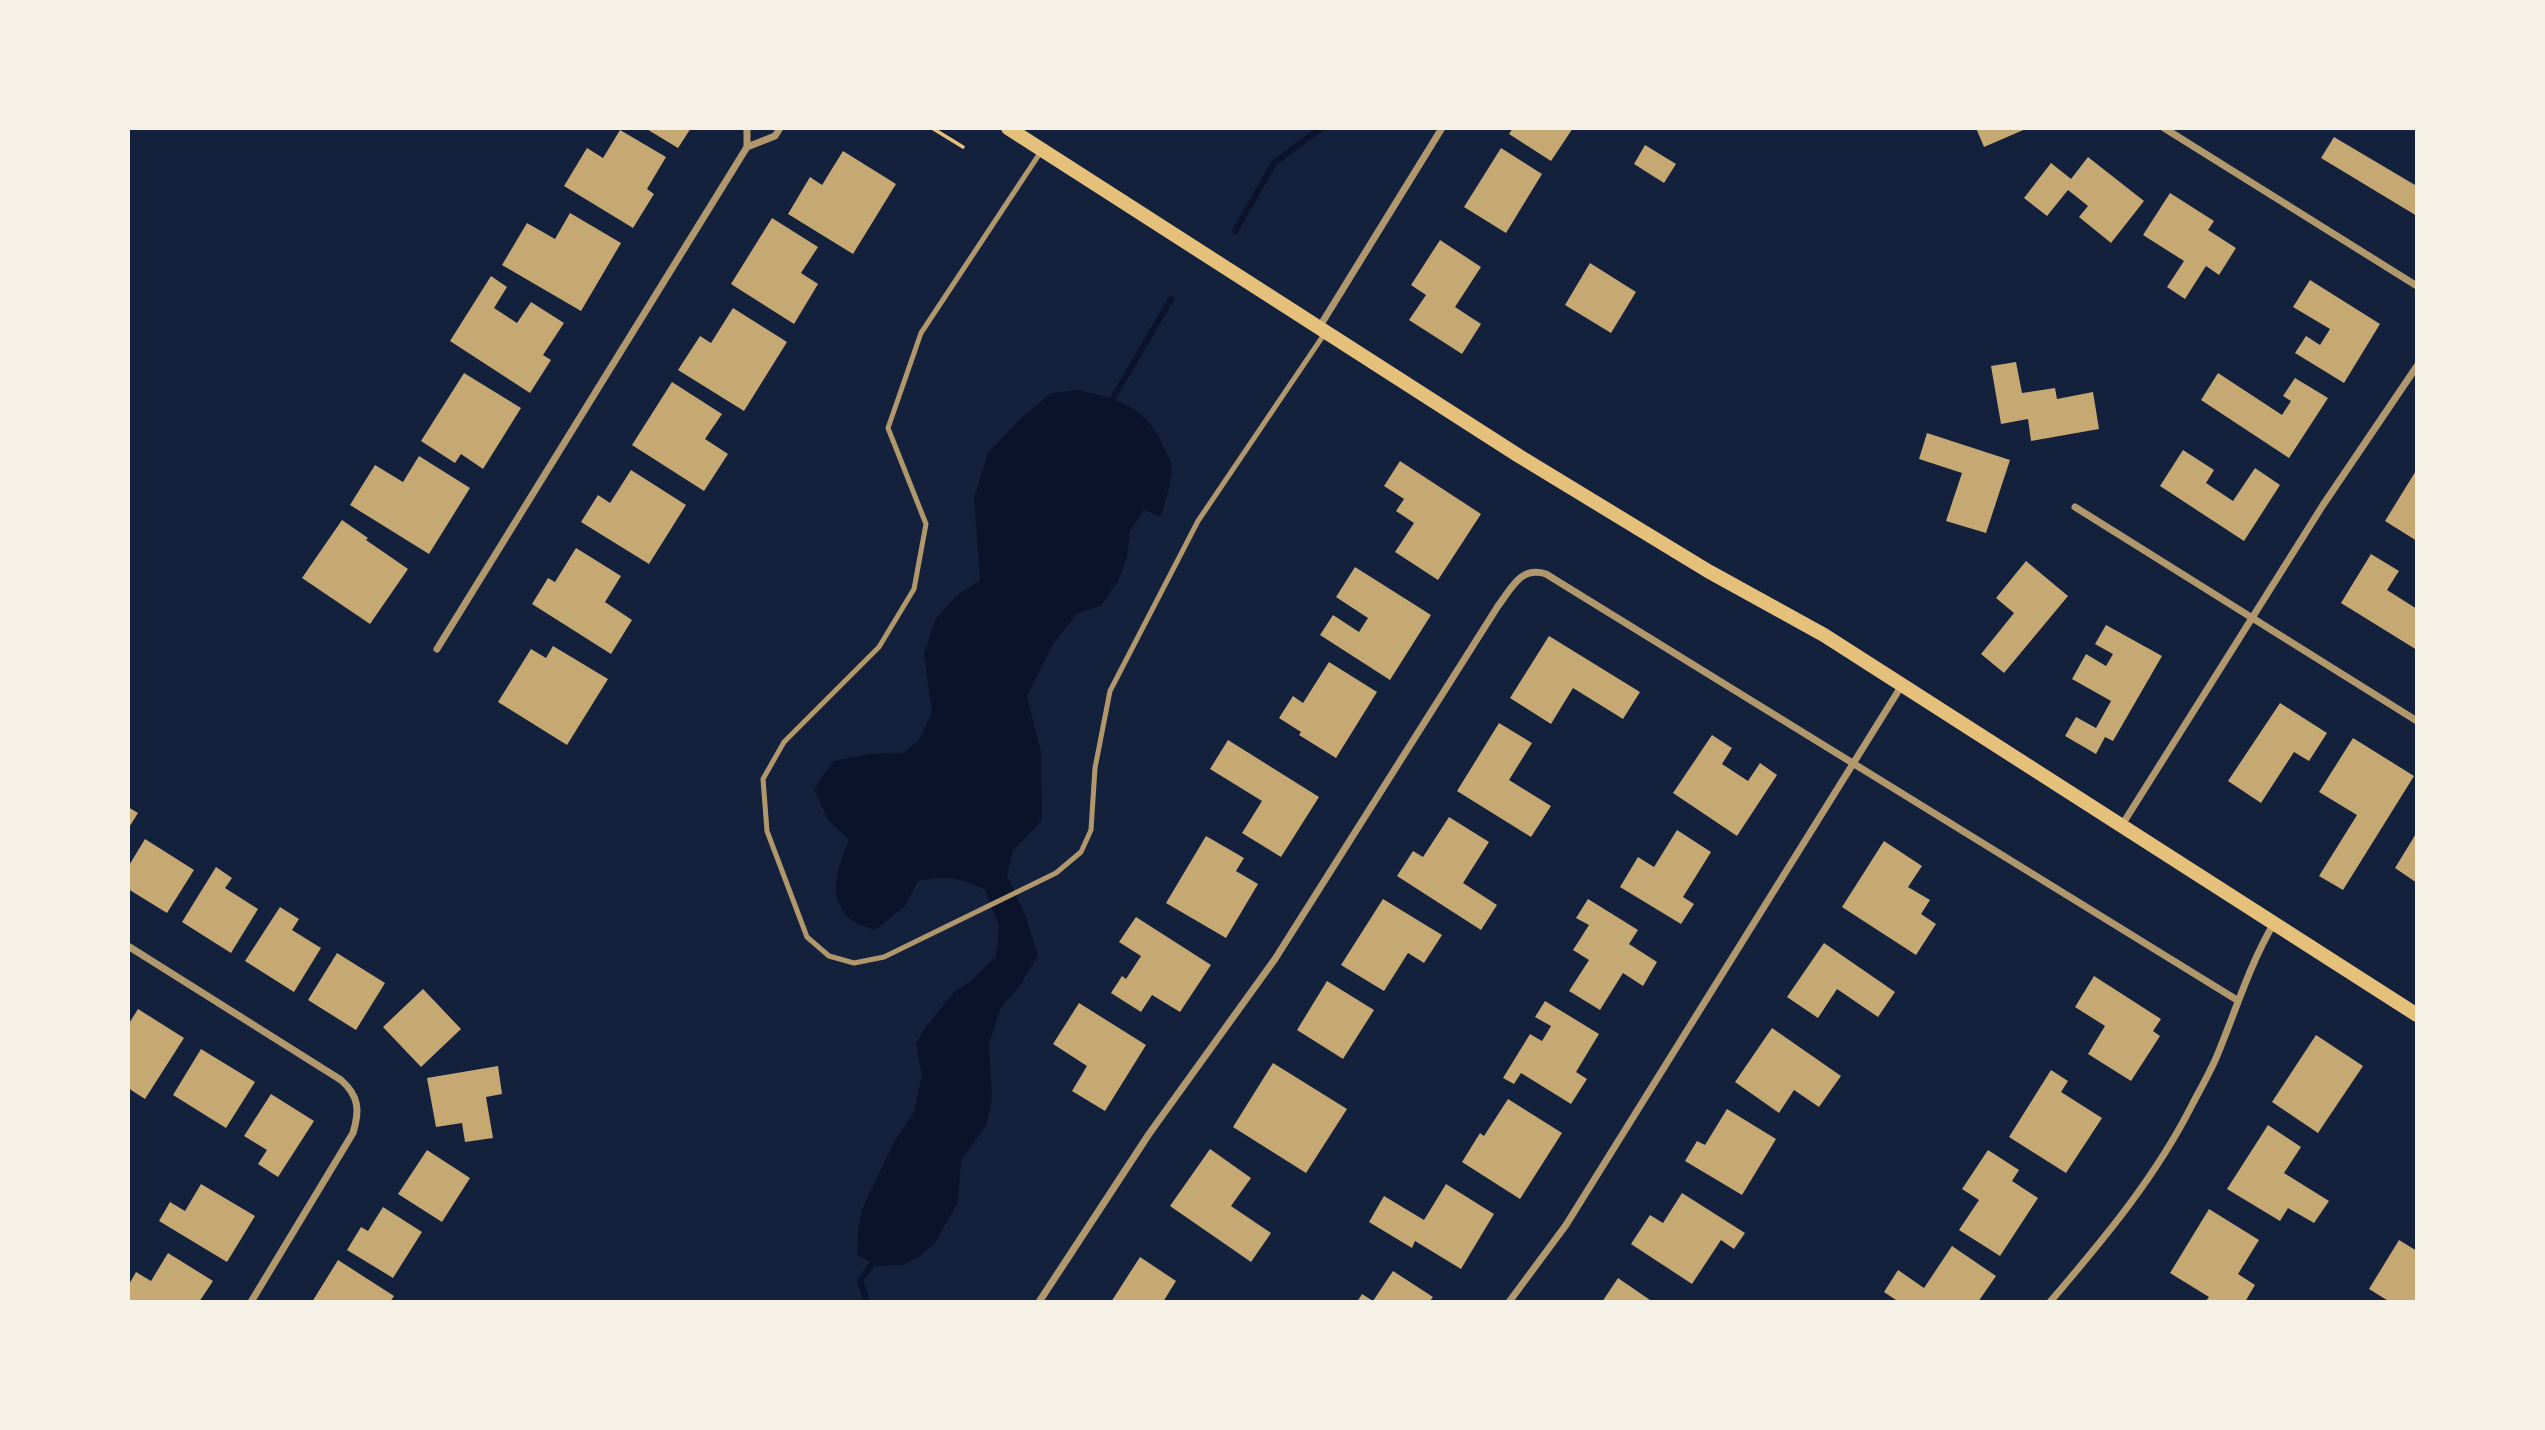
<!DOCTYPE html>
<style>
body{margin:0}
#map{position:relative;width:2545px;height:1430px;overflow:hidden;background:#14213d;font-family:"PT Sans Narrow",sans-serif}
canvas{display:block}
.frame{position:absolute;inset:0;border:130px solid #f6f1e7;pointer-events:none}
</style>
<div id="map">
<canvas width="2545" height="1430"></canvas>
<div class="frame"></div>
</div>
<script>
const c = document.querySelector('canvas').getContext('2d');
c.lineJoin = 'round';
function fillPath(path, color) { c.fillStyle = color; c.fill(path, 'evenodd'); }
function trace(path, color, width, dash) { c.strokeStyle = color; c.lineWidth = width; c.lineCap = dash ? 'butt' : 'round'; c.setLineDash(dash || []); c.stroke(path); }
const water = new Path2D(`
 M1078,390C1117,399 1144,405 1162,443C1164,449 1169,457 1171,463C1174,479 1165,501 1161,517L1144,510L1130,531L1127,557L1118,581L1101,606L1078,613L1053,644L1027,696L1041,753L1042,820L1013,851L1007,875L1026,917L1038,956L1019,987L1001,1007L989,1044L992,1096L987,1124L961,1161L958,1202L935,1243L919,1257L903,1265L877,1266L857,1255L858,1230L863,1207L893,1144L914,1111L922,1076L916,1044L925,1028L955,991L971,981L996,956L999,926L985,890C959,877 947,875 918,881L905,906L875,930C867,927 855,924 849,918C826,897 839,864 849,840L828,820L814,789L833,761L868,754L903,753L918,741L932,713L924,654L935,620L954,598L980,580L974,498L988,453L1018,421L1051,393Z`);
const stream = new Path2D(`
 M1235,231L1274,163L1321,128
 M1109,405L1171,299
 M867,1302L860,1280L877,1258`);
const building = new Path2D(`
 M645,128H691L678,148Z
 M1513,128H1573L1551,161L1509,134Z
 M1976,128H2028L1984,147Z
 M620,130L666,157L647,189L654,194L633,228L564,186L587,148L603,158Z
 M2334,137L2415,185L2417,181V216L2321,158Z
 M1645,145L1676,164L1664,183L1634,164Z
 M1501,148L1542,174L1506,233L1464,207Z
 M843,151L896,184L853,254L788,214L810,177L822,185Z
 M2088,157L2144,201L2111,243L2079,217L2088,206L2068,190L2047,216L2024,198L2051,163L2071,179Z
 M2170,193L2214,221L2208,230L2236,248L2219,275L2206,266L2185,299L2167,287L2184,261L2143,235Z
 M570,213L621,243L581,311L502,265L527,223L555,239Z
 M772,218L818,247L801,273L818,284L794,324L731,284Z
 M1440,240L1481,267L1455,307L1481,324L1462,354L1409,320L1426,295L1411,285Z
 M1590,263L1636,292L1611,333L1565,305Z
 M491,276L507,287L494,308L517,323L531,302L564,323L543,355L551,360L530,393L450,341Z
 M2310,280L2380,324L2344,383L2295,353L2306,336L2320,345L2330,329L2293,307Z
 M733,308L787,342L744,411L678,370L700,336L711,343Z
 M2016,362L2022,393L2055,388L2057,399L2093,392L2099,429L2031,441L2028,419L2001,424L1991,366Z
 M464,373L521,408L483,469L461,454L455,463L421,441Z
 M2218,373L2282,415L2291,401L2283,396L2295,378L2328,398L2289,458L2201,400Z
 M672,382L722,414L705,439L728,454L704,491L632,445Z
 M1927,433L2010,460L1986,533L1946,521L1962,473L1919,459Z
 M2183,450L2214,470L2206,483L2233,501L2255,468L2280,485L2244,541L2160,486Z
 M419,456L470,488L429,554L350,505L375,465L403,482Z
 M1400,461L1481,514L1438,580L1395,552L1414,523L1396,511L1404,499L1384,486Z
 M2417,469V541L2385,521Z
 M631,470L686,505L649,564L581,522L598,495L610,503Z
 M342,520L368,538L366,540L408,569L370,624L302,578Z
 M576,548L621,576L605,602L632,620L611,654L532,604L548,578L555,582Z
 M2371,554L2399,571L2387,590L2417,609V650L2341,603Z
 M2026,561L2068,596L2004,673L1981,654L2014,613L1996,598Z
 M1355,567L1431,615L1390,680L1320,635L1333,615L1359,632L1368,618L1336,597Z
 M2106,625L2162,656L2113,741L2105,737L2096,754L2065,736L2076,717L2096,728L2111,701L2072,679L2086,654L2106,666L2113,654L2095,644Z
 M1549,636L1640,692L1623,719L1573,688L1551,724L1510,698Z
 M553,646L608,679L567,745L498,702L531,649L546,658Z
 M1329,662L1377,692L1336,758L1299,735L1301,732L1279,718L1293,696L1303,703Z
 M2280,703L2327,733L2309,761L2294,752L2261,803L2228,781Z
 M1499,723L1532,743L1509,780L1551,806L1531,837L1457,791Z
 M1712,735L1732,748L1722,764L1748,781L1760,763L1777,775L1737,836L1673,793Z
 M2353,738L2414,776L2343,890L2319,876L2357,815L2319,792Z
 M1228,740L1319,797L1281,857L1242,833L1262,801L1210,769Z
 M128,807L138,813L128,829Z
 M1449,817L1489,842L1463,883L1497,905L1481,930L1397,876L1413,851L1423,857Z
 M1677,830L1711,852L1683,897L1694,904L1681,924L1620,887L1638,857L1654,867Z
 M2417,832V883L2395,868Z
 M1206,836L1244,858L1236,871L1258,884L1226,938L1166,903Z
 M145,839L194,870L167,913L128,889V867Z
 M1884,841L1922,866L1908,887L1930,900L1921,914L1936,924L1916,955L1842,907Z
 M216,867L232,878L225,888L258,909L231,953L182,922Z
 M1383,899L1442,935L1424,963L1408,953L1384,991L1341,965Z
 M1588,899L1638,930L1629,944L1657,962L1643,986L1623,973L1600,1010L1569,991L1589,960L1573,950L1589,925L1576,918Z
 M280,907L299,919L292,930L321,948L294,992L245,961Z
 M1136,917L1211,965L1180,1012L1152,995L1141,1012L1111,993L1122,976L1126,979L1141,956L1119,942Z
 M1824,943L1895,992L1878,1017L1837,989L1818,1018L1787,997Z
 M337,953L385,983L356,1030L308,1000Z
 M2094,976L2161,1019L2153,1031L2160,1036L2131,1081L2088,1054L2105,1026L2075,1007Z
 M1327,981L1374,1010L1343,1059L1297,1030Z
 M423,989L461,1029L421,1067L383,1027Z
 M1545,1001L1599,1034L1576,1072L1587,1079L1571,1104L1521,1073L1514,1084L1503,1078L1530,1034L1542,1041L1551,1026L1535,1017Z
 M1079,1003L1146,1045L1105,1111L1072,1091L1087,1066L1053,1044Z
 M138,1009L184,1038L145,1099L128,1088V1025Z
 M1772,1028L1841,1076L1819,1107L1794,1090L1779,1113L1735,1082Z
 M2316,1035L2363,1066L2318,1133L2272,1102Z
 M201,1049L255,1082L226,1128L173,1095Z
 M1273,1063L1347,1109L1306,1173L1233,1127Z
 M498,1066L502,1094L486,1097L493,1138L465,1142L462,1123L436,1127L427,1078Z
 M2051,1070L2068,1081L2061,1092L2102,1118L2066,1173L2009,1137Z
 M271,1094L314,1121L278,1177L258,1164L267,1150L244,1136Z
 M1508,1099L1562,1133L1520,1199L1462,1162L1480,1133L1484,1136Z
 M1727,1109L1776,1139L1742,1195L1685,1161L1697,1141L1705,1145Z
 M2268,1125L2301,1147L2284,1173L2329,1201L2314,1223L2288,1208L2280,1221L2227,1189Z
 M1210,1149L1251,1178L1231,1206L1271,1233L1251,1262L1170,1206Z
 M427,1150L470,1178L442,1222L398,1194Z
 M1988,1150L2019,1170L2012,1181L2038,1198L2000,1256L1959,1230L1979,1200L1962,1189Z
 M201,1184L255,1216L227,1262L159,1221L170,1202L185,1211Z
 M1446,1184L1494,1214L1461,1269L1415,1241L1412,1248L1369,1222L1384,1196L1424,1220Z
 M1682,1193L1745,1233L1734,1249L1721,1240L1692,1284L1631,1244L1650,1215L1663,1223Z
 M383,1207L422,1232L393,1278L347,1250L361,1227L368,1231Z
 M2209,1209L2259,1240L2238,1274L2255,1285L2245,1302H2205L2209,1297L2170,1273Z
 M2399,1240L2417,1251V1302H2390L2369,1289Z
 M1952,1246L1996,1276L1978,1302H1899L1884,1292L1898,1270L1924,1288Z
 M168,1253L213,1281L199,1302H132L128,1300V1286L136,1272L151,1281Z
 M1140,1257L1176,1281L1163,1302H1111Z
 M338,1260L394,1296L390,1302H312Z
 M1393,1271L1433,1297L1429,1302H1357L1362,1294L1373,1301Z
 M1618,1278L1653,1302H1602Z`);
const path = new Path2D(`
 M932,128L963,147`);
const service = new Path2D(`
 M1042,150L921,333L888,428L926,524L914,589L879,647L784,742L763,779L767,831L807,937L829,956L854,963L884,957L1056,873L1081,852L1091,830L1095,768L1110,691L1198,521L1325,333`);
const minor = new Path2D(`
 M2164,128L2417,286
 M747,147L775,136L780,128
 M1320,326L1442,128
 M2075,507L2417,721
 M437,649L747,147V128
 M2122,825L2323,505L2417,366
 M128,946L341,1080C359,1096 360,1110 353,1133L251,1302
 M1039,1302L1149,1134L1275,959L1498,606C1512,588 1520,566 1546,574L2237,1000
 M1509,1302L1566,1225L1902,685
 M2050,1302C2103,1240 2156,1177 2193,1103C2202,1086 2212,1069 2219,1051C2237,1007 2250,964 2274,923`);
const secondary = new Path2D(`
 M1008,128L1519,456L1708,571L1824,635L2417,1015`);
fillPath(water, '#0b132b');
trace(stream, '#0b132b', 6);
fillPath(building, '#c6a872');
trace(path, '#e5c07b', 3.5);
trace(service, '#b1986c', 5);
trace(minor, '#b1986c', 7);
trace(secondary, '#e5c07b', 14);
</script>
